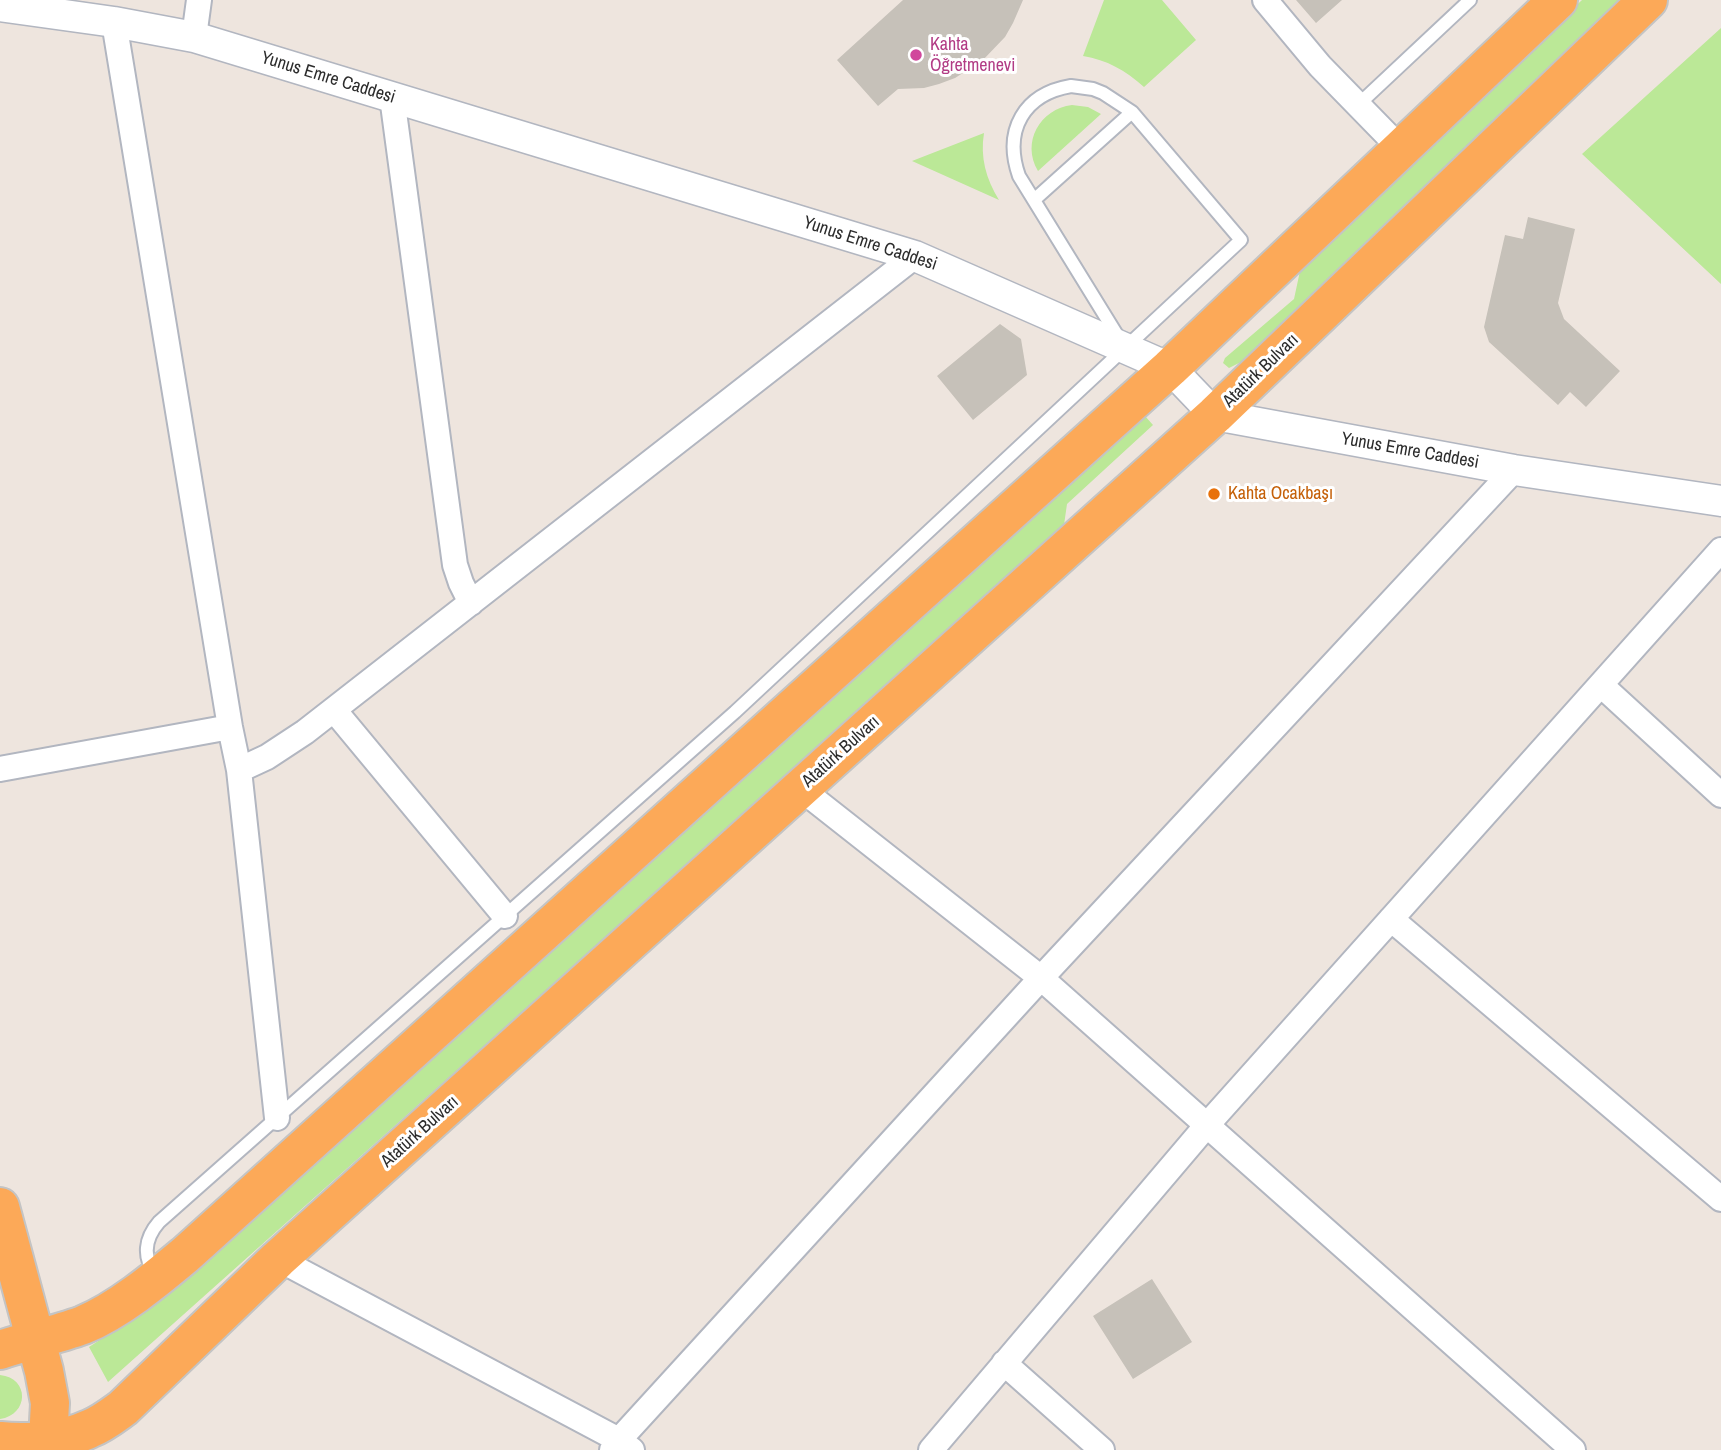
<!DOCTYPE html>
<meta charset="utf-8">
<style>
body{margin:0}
canvas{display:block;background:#eee5de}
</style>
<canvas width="1721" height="1450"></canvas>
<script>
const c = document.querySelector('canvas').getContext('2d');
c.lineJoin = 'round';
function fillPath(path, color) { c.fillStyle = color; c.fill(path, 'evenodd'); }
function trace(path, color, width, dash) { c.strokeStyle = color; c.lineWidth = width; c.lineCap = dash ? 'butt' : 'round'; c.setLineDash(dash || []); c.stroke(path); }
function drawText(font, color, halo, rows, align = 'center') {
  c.font = font + ' "Archivo Narrow",sans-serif'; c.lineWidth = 6; c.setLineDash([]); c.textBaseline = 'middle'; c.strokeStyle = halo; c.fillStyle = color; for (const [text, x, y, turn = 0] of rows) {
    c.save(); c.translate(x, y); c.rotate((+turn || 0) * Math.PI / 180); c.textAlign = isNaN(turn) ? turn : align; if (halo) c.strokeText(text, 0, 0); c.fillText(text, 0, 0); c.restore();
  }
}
const green = new Path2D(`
 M1104,0H1162L1196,40L1144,87C1125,70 1107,60 1083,56Z
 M1582,0H1621L1241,362L1229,368L1223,363L1225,358L1294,299L1300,271Z
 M1721,28V284L1582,154Z
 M1072,105L1088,107L1101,114L1038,171C1021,142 1040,109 1072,105Z
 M984,133C980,157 986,179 999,200L912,161Z
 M1145,416L1153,425L1067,504L1064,525L775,786L108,1382L89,1347L156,1303L207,1261Z
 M0,1375C30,1378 29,1415 0,1419Z`);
const building = new Path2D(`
 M903,0H1023L1013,23L1005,37L982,61L955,78L939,84L924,88L898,89L878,106L837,60Z
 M1296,0H1342L1316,23Z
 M1528,217L1575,229L1558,303L1564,319L1620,371L1586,407L1570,392L1558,405L1489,342L1484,327L1505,235L1523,239Z
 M1000,324L1021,339L1027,375L973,420L937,376Z
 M1152,1279L1192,1342L1133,1379L1093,1316Z`);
const service = new Path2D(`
 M1071,86L1093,89L1103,93L1132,112L1241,240L1125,348L1019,176C1003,130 1024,94 1071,86Z
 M1358,105L1470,0
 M1034,200L1132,112
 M156,1275C142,1257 145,1238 159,1222L735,712L1125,348`);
const minor = new Path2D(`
 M1265,0L1320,66L1401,149
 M114,22L230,727L239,770L277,1118
 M194,37L199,0
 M392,97L455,565L461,583L471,603
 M1601,685L1721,795
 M334,710L505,916
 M0,769L230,727
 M239,770L267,757L305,732L915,256
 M801,789L1041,978L1573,1450
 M1391,919L1721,1199
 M278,1259L619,1440L632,1450
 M1004,1363L1102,1450
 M612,1450L619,1440L1041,978L1514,470
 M931,1450L1207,1125L1721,550`);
const tertiary = new Path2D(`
 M0,6L114,22L194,37L915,256L1170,368L1215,415L1514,470L1721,501`);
const trunk = new Path2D(`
 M0,1207L44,1371L50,1403L48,1440
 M0,1350C27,1341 56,1335 83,1325C119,1310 155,1280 185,1255L1170,368L1558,0
 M0,1441C28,1444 64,1441 89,1429C102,1424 112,1416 123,1408L278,1259L1215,415L1648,0`);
const markers = [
 [916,55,7,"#d1479c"],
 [1214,494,7,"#e8710a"]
];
const hotelNames = [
 ["Kahta",930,45],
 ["Öğretmenevi",930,66]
];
const streetNames = [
 ["Yunus Emre Caddesi",328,78,17],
 ["Yunus Emre Caddesi",870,244,18],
 ["Atatürk Bulvarı",1261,371,-44],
 ["Yunus Emre Caddesi",1410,451,10],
 ["Atatürk Bulvarı",841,752,-42],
 ["Atatürk Bulvarı",420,1132,-42]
];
const foodNames = [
 ["Kahta Ocakbaşı",1228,494]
];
fillPath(green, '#bbe897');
fillPath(building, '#c6c1b9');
trace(service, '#b2b6c0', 16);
trace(minor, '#b2b6c0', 28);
trace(tertiary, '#b2b6c0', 33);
trace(trunk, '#c4c4c4', 42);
trace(service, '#fff', 12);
trace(minor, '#fff', 24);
trace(tertiary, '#fff', 30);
trace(trunk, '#fca958', 38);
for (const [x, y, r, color] of markers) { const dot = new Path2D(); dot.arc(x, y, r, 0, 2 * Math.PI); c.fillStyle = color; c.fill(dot); trace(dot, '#fff', 2.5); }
drawText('18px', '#b23c85', '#fff', hotelNames, 'left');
drawText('18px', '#2c2c2c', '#fff', streetNames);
drawText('18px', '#c56008', '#fff', foodNames, 'left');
</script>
